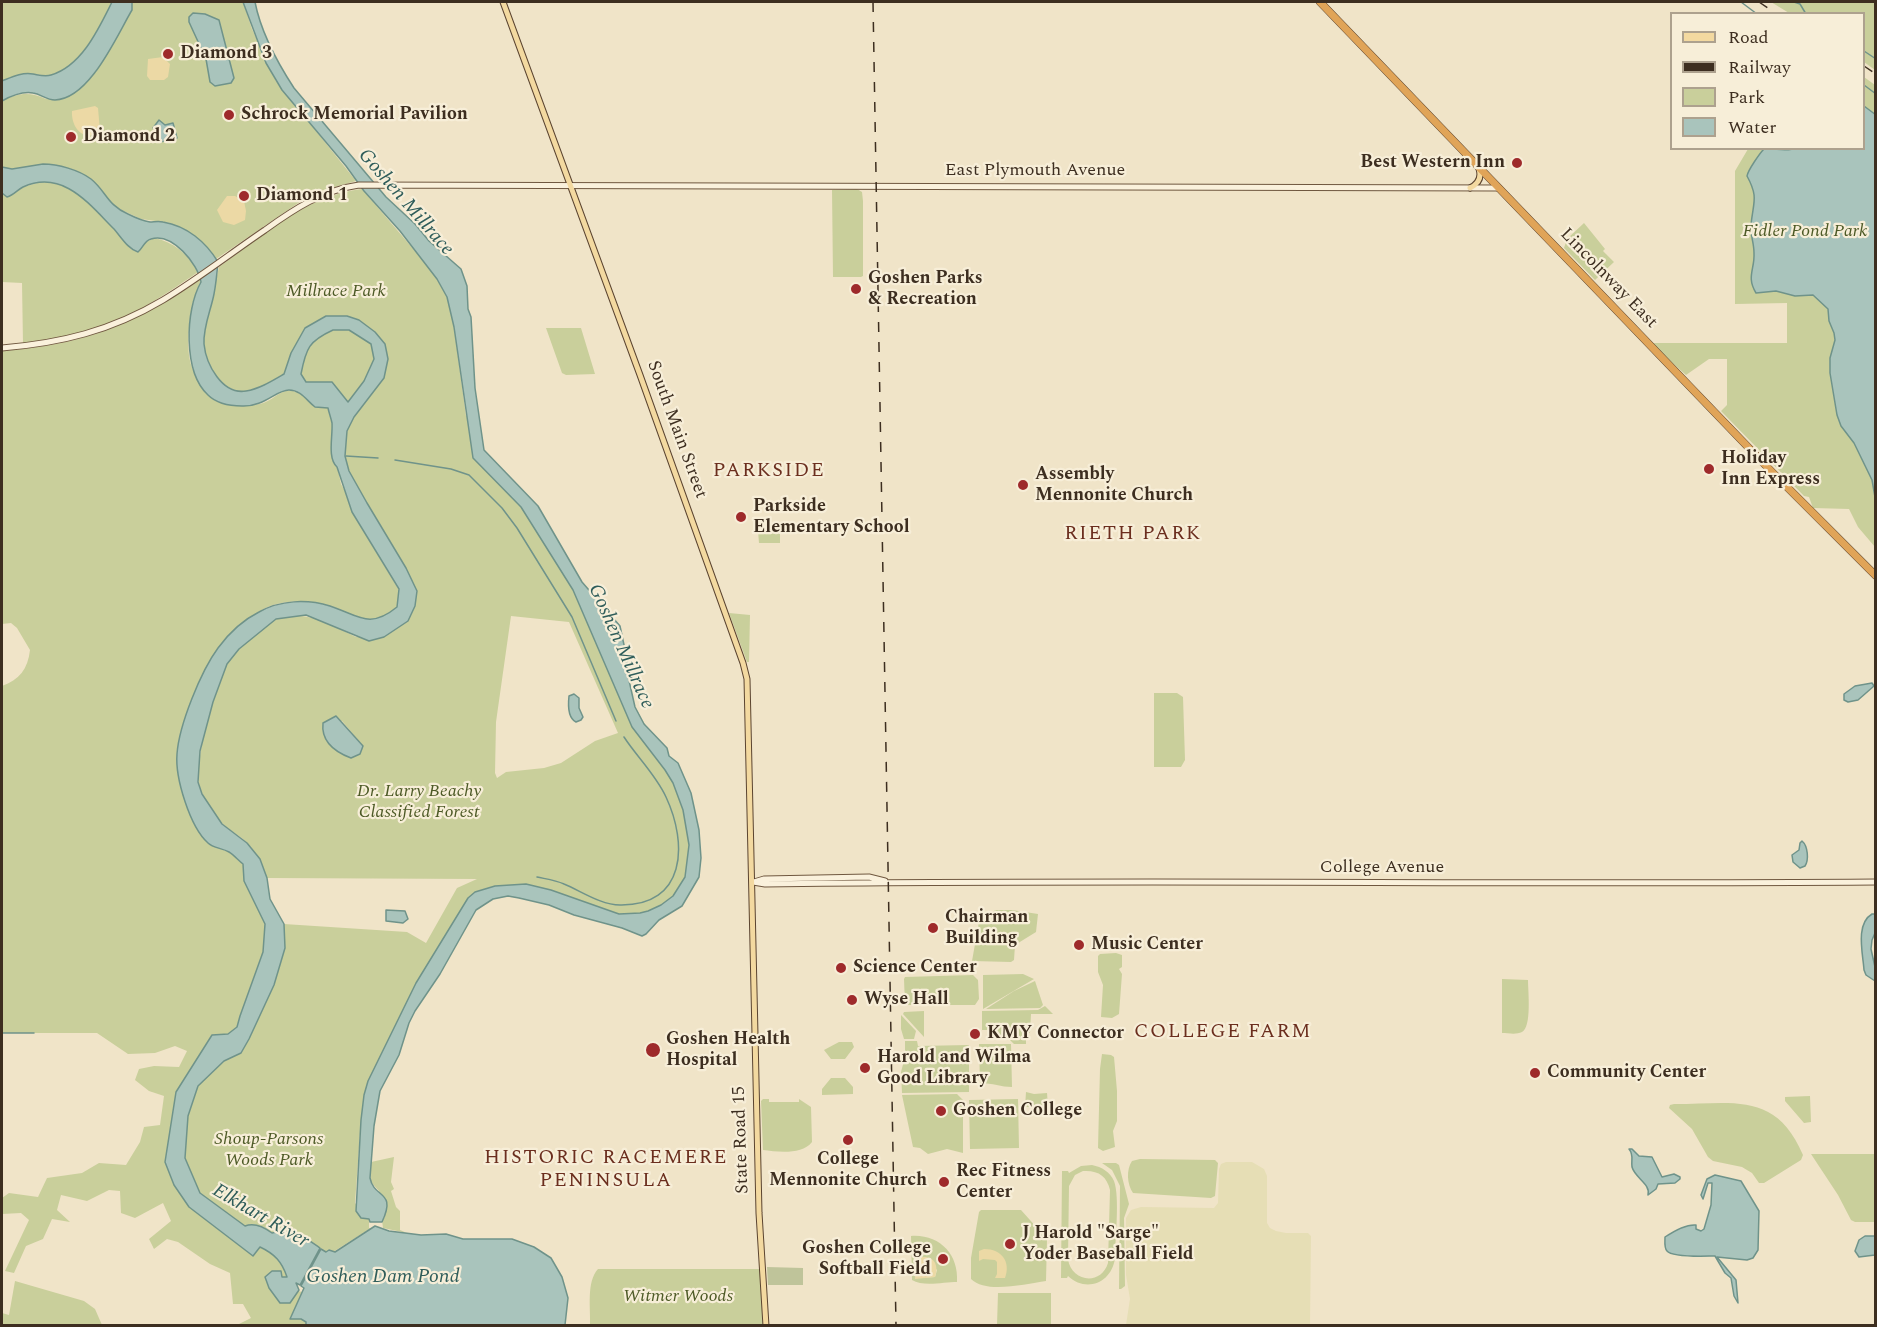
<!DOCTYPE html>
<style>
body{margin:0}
#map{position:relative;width:1877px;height:1327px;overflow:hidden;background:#f0e4c8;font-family:Spectral,serif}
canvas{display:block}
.frame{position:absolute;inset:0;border:3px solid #3d2e20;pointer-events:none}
.legend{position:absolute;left:1670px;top:12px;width:195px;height:138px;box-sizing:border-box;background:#f7eed8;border:2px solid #ada18e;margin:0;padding:8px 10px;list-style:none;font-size:18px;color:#3d2e20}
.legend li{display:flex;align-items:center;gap:12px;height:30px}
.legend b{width:30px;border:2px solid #ada18e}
</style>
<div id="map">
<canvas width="1877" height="1327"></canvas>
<div class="frame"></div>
<ul class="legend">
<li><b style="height:8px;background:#f3d9a0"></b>Road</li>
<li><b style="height:8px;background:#3d2e20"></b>Railway</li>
<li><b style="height:16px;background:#c9cf9b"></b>Park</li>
<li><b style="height:16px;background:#a9c4bc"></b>Water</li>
</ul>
</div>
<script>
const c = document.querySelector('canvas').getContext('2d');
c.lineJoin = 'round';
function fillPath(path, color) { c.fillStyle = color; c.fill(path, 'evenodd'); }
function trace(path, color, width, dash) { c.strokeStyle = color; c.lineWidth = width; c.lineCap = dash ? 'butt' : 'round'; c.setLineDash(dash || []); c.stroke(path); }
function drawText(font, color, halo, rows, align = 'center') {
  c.font = font + ' Spectral,serif'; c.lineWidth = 4.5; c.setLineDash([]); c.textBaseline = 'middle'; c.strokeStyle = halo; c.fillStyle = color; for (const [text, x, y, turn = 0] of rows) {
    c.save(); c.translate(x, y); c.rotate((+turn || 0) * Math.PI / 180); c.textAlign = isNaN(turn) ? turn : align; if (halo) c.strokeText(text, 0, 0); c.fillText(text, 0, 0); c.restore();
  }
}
const farmland = new Path2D(`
 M1226,1162H1252L1264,1169L1267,1176V1223L1270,1228L1276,1231L1286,1233H1308L1311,1236L1310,1325H1126L1130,1299L1126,1275V1218L1131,1210L1141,1207L1214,1208L1218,1203L1219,1169L1221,1164Z`);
const green = new Path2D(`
 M2,2H112C99,27 82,66 51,75C45,77 40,74 33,74C23,73 11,77 2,81Z
 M132,2H243L252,29L276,81L356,181L313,193L216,259L194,235L181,228L170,223L141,219L113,206L101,191L82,174L72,170L53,164L12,169L2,167V101C18,93 29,91 46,99L96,72L132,10Z
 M1771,2H1875V70L1864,62V14L1789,13Z
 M1864,77L1875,85V547L1858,527L1849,509L1813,508L1809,497L1804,496L1721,411L1727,405V359H1709L1686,375L1659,351L1653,343H1787V303L1735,304V171L1748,149L1864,148Z
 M41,182C45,182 51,181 55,182C76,185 118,233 132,250L154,238C174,242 188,254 198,272C160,298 120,326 74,336C57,339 40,341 23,344L22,283L2,282V193L8,197L23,187Z
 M362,189L421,258L437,279L447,297L454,327L466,416L479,415L480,456L536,518L617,675L664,758L691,817L692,877L671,907L624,922L510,893L482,896L463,922L370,1091L361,1120L355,1203L369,1219V1228H371L333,1252C307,1251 308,1224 272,1233L263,1227L245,1226L200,1193L185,1158L188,1116L198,1086L224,1061L241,1053L249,1039L274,985L285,948L284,924L407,932L426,943L457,888L477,879L267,878C262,865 257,853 247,843C241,836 232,832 225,826C215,817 201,797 199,783C194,763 216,682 227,664C233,653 268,621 278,618C309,610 330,624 356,637L408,621L406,568L367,503L349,471L345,456L347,431L354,417L347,402L332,382H306L284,374C272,381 260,388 246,391C222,395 206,364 204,344C203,319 214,291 219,267C263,235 307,195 362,189ZM511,616L569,622L618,733L595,741L561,763L544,768L506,772L497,778L495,773L496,722ZM342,721L363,746L323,723Z
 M857,189L862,192L863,201V276L861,277H833L832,190Z
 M1584,223L1605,249L1603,251L1614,262L1595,280L1564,248L1567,239Z
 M201,279C199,288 194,296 192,305C189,325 185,352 193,370C195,373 197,375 198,378C211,408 231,407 260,404C272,402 281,388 293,391C303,393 308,402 315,407L328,408L332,424L333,447L341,484L346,493L352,512L399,590L397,607C369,630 358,615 329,606C309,600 281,599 262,610C254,615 248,629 243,636C223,664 204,692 185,720L209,844L229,852L243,864L244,881L265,924L263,952L240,1016L237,1027L228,1034L212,1035L176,1092L174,1185L189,1207L253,1256L260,1247C275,1254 282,1262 287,1277H282L269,1288L280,1303H290L298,1291L302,1292L298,1304L290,1318L301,1319L306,1322V1325H237L251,1318L243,1304H233L230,1273L210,1264L178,1242L167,1239L154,1249L149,1239L171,1221L163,1203L135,1218L121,1213L120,1191L109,1190L87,1201L61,1195L57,1210L70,1222L52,1219L43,1239L26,1246L14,1273L5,1271L29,1220L21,1213L2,1214V1198L9,1193L38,1197L47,1178L82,1173L99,1163L126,1165L140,1142L144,1127L160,1125L164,1096L149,1091L135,1080L139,1069L154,1066L179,1067L187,1051L175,1046L155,1053L128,1054L97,1033H2V686C19,680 28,669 30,650L17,628L11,623L2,624V351C85,344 132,326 201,279Z
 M546,328H581L595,374L566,375L562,373Z
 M758,531H780V543H759Z
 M729,613L750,615L749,662H747Z
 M1154,693H1177L1183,697L1185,760L1181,767H1154Z
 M996,910H1012L1038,914L1036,932L1015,945L1014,960L1011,962L972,961L980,916L983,914H988Z
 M1116,953L1122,955V967L1119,969L1122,974L1119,1014L1112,1018L1101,1017L1103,985L1098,972V956L1100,954Z
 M1023,974L1034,979L983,1009V975Z
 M973,975L978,980L979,999L975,1005H905L904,979L905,977Z
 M1502,979L1528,980C1528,991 1532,1027 1522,1032C1516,1035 1508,1033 1502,1033Z
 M1035,981L1043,1005L1040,1008L986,1009L1014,991Z
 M1045,1006L1053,1014H1031L1030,1033H1026V1044H1014L1009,1039H995L990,1036V1030H982V1011L1038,1010Z
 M924,1011V1037L903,1014L904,1012Z
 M901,1015L916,1031L914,1039H904L901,1029Z
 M905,1041H917L918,1046L969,1045V1092L902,1093L901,1072L905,1057Z
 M839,1042H852L854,1047L845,1059H831L824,1050Z
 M979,1044H1011L1012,1087C1001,1087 993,1083 980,1083Z
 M1102,1054L1111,1055L1114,1057L1117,1091V1121L1113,1131L1115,1147L1103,1151L1098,1148L1100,1069Z
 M831,1078H845L853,1087V1094L822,1095V1089Z
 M1026,1092L1034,1094L1047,1093L1048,1107H1025Z
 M957,1094L963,1100V1153L947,1149L928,1154L920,1148L913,1147L902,1095Z
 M1810,1096L1811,1122L1804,1123L1785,1101V1097Z
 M763,1099H769V1102H799V1099L811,1107L812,1142C802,1155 778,1152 763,1150L761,1101Z
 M1018,1099L1019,1148L970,1149L969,1100Z
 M1674,1104C1733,1104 1776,1091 1803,1155L1801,1160L1764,1183H1759L1752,1173L1742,1167L1713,1161L1708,1157L1692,1129L1669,1108L1670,1105Z
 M1811,1154H1875V1222H1855L1851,1220L1838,1195Z
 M394,1157L391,1182L394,1189L391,1191L396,1207L400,1211V1230L407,1233L383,1228L382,1220L385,1217L379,1191L370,1181L371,1162Z
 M1140,1159L1215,1160L1218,1163L1215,1196L1211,1198L1133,1193C1127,1184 1126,1170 1132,1161Z
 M1102,1163H1116L1119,1165L1129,1204L1124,1218L1125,1286L1121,1289H1119L1120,1186L1112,1170Z
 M1092,1165C1102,1167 1110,1172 1114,1181C1120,1197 1115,1240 1115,1258C1112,1283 1086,1293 1068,1276L1067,1278H1061L1062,1171H1068L1069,1173L1081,1166ZM1083,1171C1098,1170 1107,1176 1110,1190L1108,1263C1101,1286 1071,1282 1068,1259L1069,1186L1075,1175Z
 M981,1210H1021L1047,1239L1046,1281C1025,1284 986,1294 971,1279V1258L979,1212Z
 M911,1236C939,1234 959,1254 957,1282C944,1282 923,1287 912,1280ZM923,1257L937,1270L935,1277L920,1278L916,1273V1261Z
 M598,1269H762L766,1325L590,1326C591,1309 586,1282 598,1269Z
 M15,1281L84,1301L95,1309L102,1325H2V1313L9,1315Z
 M998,1293H1051V1325H997Z`);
const sand = new Path2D(`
 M163,57L170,64L168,77L164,80H150L147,76L148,59Z
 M95,106L98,108L100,131C84,143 71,128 72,111Z
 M227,196H235L244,201L246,211L245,220L234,225L223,222L217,210Z
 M984,1249C1002,1249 1011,1262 1005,1278H995L997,1274V1262L995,1260L983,1259L979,1261V1251Z
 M922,1257C935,1256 939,1266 935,1277L915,1279L916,1261Z`);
const cemetery = new Path2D(`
 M767,1267L803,1268V1285H768Z`);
const water = new Path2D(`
 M112,2H132V10C117,35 90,99 55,100C46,100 41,94 33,93C22,91 11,96 2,101V81C12,77 22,72 33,74C39,75 45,77 51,75C82,66 99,28 112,2Z
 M243,2H255C261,33 277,62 294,88L386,197L415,224L429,241L461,269L467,286L468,309L471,317L475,388L484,450L538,506L582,582L620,626L627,659L628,676L635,707L644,724L667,748L669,756L678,763L691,793L699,830L701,858L699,877L682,906L659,920L646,934L642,936L622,928L574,915L549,905L519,898L508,896L493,899L476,910L440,974L415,1011L409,1023L399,1055L380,1091L374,1126L370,1178C374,1199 397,1190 382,1222H370L369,1219L361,1218L356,1211L361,1120L364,1095L368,1081L416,983L468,898L475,892L495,886L526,884L551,890L619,914L640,913L648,911L661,905L673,896L685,877L689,845L683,810L673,783L665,770L632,727L573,590L521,507L473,458L454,327L447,297L437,279L400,231L364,191L346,166L282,90L266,63Z
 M193,13L205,14L219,20L234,78L231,83L215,86L210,82L206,59L189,22V17Z
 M1864,106L1876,115L1875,497L1872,480L1854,443L1841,426L1837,415L1830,373V358L1835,340L1834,333L1829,321L1828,309L1813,295L1795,296L1776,291L1756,293C1746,277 1755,269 1754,253C1754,242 1750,235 1751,225C1753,202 1759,198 1747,176C1748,170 1760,153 1764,149C1774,148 1788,152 1796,148H1864Z
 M159,120L165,125L173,123L177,138L160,142L158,132L153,128Z
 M43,164C58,164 79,170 91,179C106,191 107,205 128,214C134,217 143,221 150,222C154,222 158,221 163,222C187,226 206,242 218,262C217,273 216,284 214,294C211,310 203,327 204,344C206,364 222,395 246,391C259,389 272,381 284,374L291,353L305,328L326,316H347L359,320L375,332L385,344L388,359L384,378L354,417L347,431L345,456L349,471L367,503L406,568L417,591L415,606L408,621L384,637L369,641L306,615L276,619L239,649L227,664L213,702L200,751L198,782L202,794L222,824L247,843L260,859L267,878L270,899L284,924L285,948L274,985L249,1039L241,1053L224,1061L198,1086L188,1116L185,1158L200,1193L245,1226C255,1222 264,1227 272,1233C293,1228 303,1236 320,1248L300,1285L296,1283L299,1290L290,1303H280L269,1288L265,1277L272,1271H281L282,1277H287C282,1262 275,1254 260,1247L253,1256L189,1207L174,1185L165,1162L176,1092L212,1035L228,1034L237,1027L240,1016L263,952L265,924L244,881L243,864C238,860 234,855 229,852C222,848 213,848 208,843C190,827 175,778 177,754C179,725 201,671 218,648C229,633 243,620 259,612C280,600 307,599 330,606C358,615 369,630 397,607L399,589L352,512L337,467C327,458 333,436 332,423C331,418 329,413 328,408L315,407C307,401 301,390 289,390C276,390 264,407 242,406C230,406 217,404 208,395C183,372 185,310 201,282C198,264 172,232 151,239C144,241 143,248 138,252C128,249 121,237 114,229C89,204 63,169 23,187C17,190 14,195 7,197L2,193V167L12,169ZM333,330H349L371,344L374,359L364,381L348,402L332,382H306L301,374C306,348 309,341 333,330Z
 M1872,683L1874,686L1858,700L1848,702L1844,700V694L1855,686Z
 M574,694L579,698V708L583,717L581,720L576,722C568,718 568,705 569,696Z
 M336,716L363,746L360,754L351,758C335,752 321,741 323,723Z
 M1802,841C1808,846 1809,860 1805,866L1800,868L1793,862L1792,855L1799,850L1800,843Z
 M386,910L405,911L408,919L403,923L386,921Z
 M1872,914H1875V933L1872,940L1871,949L1875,967V981L1866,975L1864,970C1863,954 1855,924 1872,914Z
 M1629,1149H1632L1639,1156L1652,1157L1662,1177L1674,1174L1680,1177V1179L1675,1183L1658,1184L1656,1189L1648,1195C1651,1184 1635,1178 1632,1167C1631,1159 1634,1155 1629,1149Z
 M1715,1175L1741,1181L1759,1211L1758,1250L1753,1258L1747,1260L1717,1257L1736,1280L1738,1303L1734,1296L1731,1278L1725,1273L1715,1256C1705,1256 1673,1258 1667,1251C1664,1248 1665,1241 1665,1237C1674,1231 1686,1224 1696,1225V1229L1701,1231L1704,1229L1711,1205L1712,1183H1708L1703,1199L1701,1195L1707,1179Z
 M375,1226L389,1231L421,1235L446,1234L463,1239H512L534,1247L551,1258L562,1277L568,1298L565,1325L306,1326V1322L301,1319H290L304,1288L301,1286L321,1249L326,1252L329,1250L335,1252Z
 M1875,1236V1255L1859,1257L1855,1251L1859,1240L1865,1236Z`);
const stream = new Path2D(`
 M1741,2L1757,14
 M1794,2L1800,4L1806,14
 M1864,51L1876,59
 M1864,85L1876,94
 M346,456L378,458
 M395,460L451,469L469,475L502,508L517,528L572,617L616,721
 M537,877C546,879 555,880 564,884C581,891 601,905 620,905C686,906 688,844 666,797C656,775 637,757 624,737
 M2,1033H34`);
const secondary = new Path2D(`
 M2,348C61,343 111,331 163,300C198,279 231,253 265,230C294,209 323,190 359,185L1499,188
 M753,882L765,884C1135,879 1505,885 1876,882
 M754,882L764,879L869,877L885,881`);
const primary = new Path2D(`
 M503,2L640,375L743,663L747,679L759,1213L766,1326
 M1470,188C1478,184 1482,178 1479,169`);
const highway = new Path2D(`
 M1320,2L1772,472L1876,576`);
const rail = new Path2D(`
 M873,2L896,1326
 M1759,2L1777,14
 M1864,66L1876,74`);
const markers = [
 [168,54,6,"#9e2a2b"],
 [229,115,6,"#9e2a2b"],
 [71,137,6,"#9e2a2b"],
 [1517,163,6,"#9e2a2b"],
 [244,196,6,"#9e2a2b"],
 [856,289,6,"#9e2a2b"],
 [1709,469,6,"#9e2a2b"],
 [1023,485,6,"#9e2a2b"],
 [741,517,6,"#9e2a2b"],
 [933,928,6,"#9e2a2b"],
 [1079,945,6,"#9e2a2b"],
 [841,968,6,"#9e2a2b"],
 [852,1000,6,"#9e2a2b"],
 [975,1034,6,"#9e2a2b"],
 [653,1050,8,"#9e2a2b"],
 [865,1068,6,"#9e2a2b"],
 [1535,1073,6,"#9e2a2b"],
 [941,1111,6,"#9e2a2b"],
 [848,1140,6,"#9e2a2b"],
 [944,1182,6,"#9e2a2b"],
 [1010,1244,6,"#9e2a2b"],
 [943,1259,6,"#9e2a2b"]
];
const poiNames = [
 ["Diamond 3",180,54],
 ["Schrock Memorial Pavilion",241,115],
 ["Diamond 2",83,137],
 ["Best Western Inn",1505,163,"right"],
 ["Diamond 1",256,196],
 ["Goshen Parks",868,279],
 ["& Recreation",868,300],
 ["Holiday",1721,459],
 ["Inn Express",1721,480],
 ["Assembly",1035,475],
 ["Mennonite Church",1035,496],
 ["Parkside",753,507],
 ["Elementary School",753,528],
 ["Chairman",945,918],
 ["Building",945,939],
 ["Music Center",1091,945],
 ["Science Center",853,968],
 ["Wyse Hall",864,1000],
 ["KMY Connector",987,1034],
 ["Goshen Health",666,1040],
 ["Hospital",666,1061],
 ["Harold and Wilma",877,1058],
 ["Good Library",877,1079],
 ["Community Center",1547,1073],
 ["Goshen College",953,1111],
 ["College",848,1160,"center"],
 ["Mennonite Church",848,1181,"center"],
 ["Rec Fitness",956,1172],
 ["Center",956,1193],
 ["J Harold \"Sarge\"",1022,1234],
 ["Yoder Baseball Field",1022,1255],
 ["Goshen College",931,1249,"right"],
 ["Softball Field",931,1270,"right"]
];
const streetNames = [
 ["East Plymouth Avenue",1035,171],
 ["Lincolnway East",1608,279,46],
 ["South Main Street",676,430,70],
 ["College Avenue",1382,868],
 ["State Road 15",742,1140,-92]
];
const parkNames = [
 ["Fidler Pond Park",1805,232],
 ["Millrace Park",336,292],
 ["Dr. Larry Beachy",419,792],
 ["Classified Forest",419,813],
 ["Shoup-Parsons",269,1140],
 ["Woods Park",269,1161],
 ["Witmer Woods",678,1297]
];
const waterNames = [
 ["Goshen Millrace",405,203,49],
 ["Goshen Millrace",620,647,66],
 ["Elkhart River",260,1217,30],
 ["Goshen Dam Pond",383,1278]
];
const neighbourhoodNames = [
 ["PARKSIDE",769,472],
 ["RIETH PARK",1133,535],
 ["COLLEGE FARM",1223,1033],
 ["HISTORIC RACEMERE",606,1159],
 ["PENINSULA",606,1182]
];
fillPath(farmland, '#e6deb5');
fillPath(green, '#c9cf9b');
fillPath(sand, '#ecd9a5');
fillPath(cemetery, '#bfc49a');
fillPath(water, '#a9c4bc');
trace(water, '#6f938a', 1.5);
trace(stream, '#6f938a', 1.5);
trace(secondary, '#6f573f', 7);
trace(primary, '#5b4430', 7);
trace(highway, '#5b4430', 8);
trace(secondary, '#faf1dc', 5);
trace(primary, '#f3d9a0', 5);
trace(highway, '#e0a458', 7);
trace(rail, '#3d2e20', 1.5, [10, 10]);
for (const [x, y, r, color] of markers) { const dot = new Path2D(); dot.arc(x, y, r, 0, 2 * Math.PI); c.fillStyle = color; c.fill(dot); trace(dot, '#f7eed8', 2); }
drawText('bold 18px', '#3d2e20', '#f7eed8', poiNames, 'left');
drawText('18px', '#3d2e20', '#f7eed8', streetNames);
drawText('italic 18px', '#4d5a26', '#f7eed8', parkNames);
drawText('italic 20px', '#2f5d5a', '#f7eed8', waterNames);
c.letterSpacing = '1.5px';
drawText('20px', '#6b2e1e', '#f7eed8', neighbourhoodNames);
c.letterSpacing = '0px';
</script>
